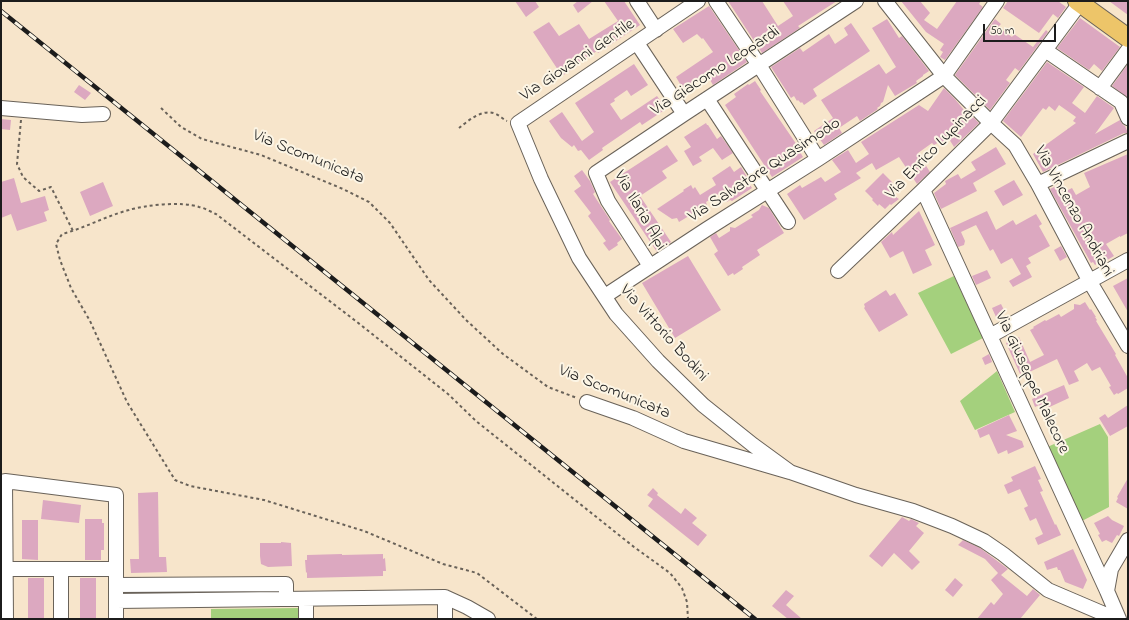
<!DOCTYPE html>
<style>
body{margin:0}
#map{position:relative;width:1129px;height:620px;overflow:hidden;background:#f7e5cb;font-family:"Indie Flower",sans-serif}
canvas{display:block}
.frame{position:absolute;inset:0;border:2px solid #1c1c1c;pointer-events:none}
.scale{position:absolute;left:983px;top:24px;width:73px;height:18px;box-sizing:border-box;border:2px solid #1c1c1c;border-top:0;padding-left:5px;font-size:12px;line-height:14px;white-space:nowrap;color:#1c1c1c;-webkit-text-stroke:3px #fcf5e5;paint-order:stroke}
</style>
<div id="map">
<canvas width="1129" height="620"></canvas>
<div class="frame"></div>
<div class="scale">50 m</div>
</div>
<script>
const c = document.querySelector('canvas').getContext('2d');
c.lineJoin = 'round';
function fillPath(path, color) { c.fillStyle = color; c.fill(path, 'evenodd'); }
function trace(path, color, width, dash) { c.strokeStyle = color; c.lineWidth = width; c.lineCap = dash ? 'butt' : 'round'; c.setLineDash(dash || []); c.stroke(path); }
function drawText(font, color, halo, rows, align = 'center') {
  c.font = font + ' "Indie Flower",sans-serif'; c.lineWidth = 4; c.setLineDash([]); c.textBaseline = 'middle'; c.strokeStyle = halo; c.fillStyle = color; for (const [text, x, y, turn = 0] of rows) {
    c.save(); c.translate(x, y); c.rotate((+turn || 0) * Math.PI / 180); c.textAlign = isNaN(turn) ? turn : align; if (halo) c.strokeText(text, 0, 0); c.fillText(text, 0, 0); c.restore();
  }
}
const green = new Path2D(`
 M954,276L983,338L951,354L918,293Z
 M997,371L1015,412L975,430L960,401Z
 M1100,424L1108,437L1109,507L1080,522L1045,448Z
 M299,608V619H211V609Z`);
const building = new Path2D(`
 M515,1H535L539,7L526,17Z
 M578,1H593L578,13L573,5Z
 M604,1H624L640,25L598,53L597,51L578,63L579,65L562,76L533,32L549,22L559,36L579,24L589,39L618,21Z
 M728,1H762L778,26L793,16L783,1H837L798,26L800,28L762,53Z
 M901,1H920L930,13L924,20L937,29L957,1H981L979,4L983,7L945,60L940,57L943,52L940,50L944,44L926,32Z
 M1008,1H1058L1066,7L1058,18L1053,14L1039,33L1003,8Z
 M1109,1H1128V15Z
 M709,6L747,62L713,85L706,73L683,89L676,77L713,52L703,38L702,39L697,34L683,43L673,29Z
 M1080,18L1120,47L1102,71L1094,64L1089,70L1057,48Z
 M887,19L899,38L902,36L929,71L923,75V76L916,81L917,83L895,96L888,85L883,102L881,103L880,106L877,108L878,109L860,121L857,116L839,128L842,133L824,145L814,131L833,118L821,100L879,64L886,74L896,67L872,28Z
 M995,19L1001,24L998,27L1012,37L1014,34L1033,47L1046,30L1048,32L1019,71L1015,68L1006,80L1010,83L990,110L955,75Z
 M851,23L870,51L813,89L817,96L804,105L802,102L801,103L798,100L797,101L794,96L791,98L771,67L800,48L803,52L829,34L835,44L848,35L844,28Z
 M1047,62L1084,87L1072,103L1085,113L1097,96L1114,108L1095,134L1120,120L1123,125L1125,126L1128,133H1124L1043,172L1033,154L1076,123L1073,121L1076,117L1059,105L1055,111L1049,106L1046,110L1043,108L1021,137L1003,121Z
 M634,64L648,85L631,96L627,90L614,99L615,101L610,104L621,120L657,96L666,109L642,125L640,122L602,148L603,150L589,160L581,150L578,151L574,145L572,147L561,138L549,121L562,112L582,141L594,132L575,103Z
 M1128,64V98L1112,86Z
 M755,81L761,90L760,91L799,148V149L801,152H800L803,157L772,177L725,105L736,97L734,94L748,84L749,85Z
 M79,85L91,93L85,100L74,92Z
 M944,88L954,98L969,116L971,115L979,123L954,147L949,139L942,143L941,141L934,145L932,143L918,153L930,172L917,184L899,157L876,170L872,163L856,173L861,178L834,194L837,199L804,220L787,194L800,185L802,188L821,177L825,182L841,172L832,160L848,150L856,163L869,154L861,142L919,105L928,111Z
 M1,119L11,120L10,130L1,129Z
 M706,123L707,125H708L717,139L721,136L733,153L722,160L713,148L699,157L702,161L693,166L684,151L691,147L684,137Z
 M667,145L678,161L662,171L667,178L640,196L671,242L657,252L610,182Z
 M996,147L1006,164L973,183L977,191L941,209L934,193L946,184L945,181L958,174L961,179L976,170L971,162Z
 M1128,154V233L1120,237V236L1106,244L1114,256L1104,262L1103,260L1095,265L1093,262L1091,263L1050,189L1062,183L1066,191L1072,188L1076,195L1090,187L1084,173Z
 M730,166L734,172L741,167L747,177L745,178L752,188L732,201L730,200L727,202L721,193L706,202L707,205L679,222L677,218L672,219L657,209L684,191L683,190L691,185L693,189L695,187L700,195L716,185L712,178Z
 M582,170L590,181L595,192L593,194L610,220L609,221L622,239L617,243L618,245L609,251L603,243L606,241L588,216L591,213L574,191L581,186L574,176Z
 M883,173L893,183L892,184L896,187L890,193L899,199L891,205L890,204L885,209L879,204L878,206L872,200L873,199L865,191Z
 M14,178L21,203L45,196L49,210L44,212L47,221L17,231L11,214L1,218V182Z
 M1014,180L1023,195L1003,206L994,191Z
 M103,182L113,206L90,216L80,192Z
 M762,205L769,208L784,233L757,250L760,255L742,267L743,269L734,275L733,273L728,276L714,254L718,251L710,237L716,233L719,238L730,231V227L735,228L753,217L751,215L759,210Z
 M919,211L935,245L925,250L932,265L913,274L903,251L890,258L881,242L892,232L893,235Z
 M987,211L996,230L1013,220L1016,225L1036,214L1042,224L1039,226L1050,246L1028,258L1031,263L1026,266L1032,277L1013,287L1009,281L1021,274L1012,258L1001,264L993,249L990,251L976,225L961,232L965,241L964,245L958,247L950,228Z
 M1061,246L1067,257L1060,261L1054,250Z
 M688,256L721,310L675,338L642,283Z
 M987,270L991,278L976,285L972,276Z
 M1128,278V312L1113,286Z
 M886,290L890,296L895,293L908,315L879,332L864,308L865,307L864,304Z
 M1085,302L1090,310L1091,309L1096,317H1095L1097,320L1096,321L1116,354L1115,355L1128,378V388L1118,394L1117,393L1114,395L1109,387L1111,386L1100,367L1092,371L1087,363L1074,371L1079,381L1069,385L1057,359L1021,376L1006,343L1019,337L1030,362L1044,355L1030,330L1034,328L1033,327L1045,320L1046,321L1059,314L1061,317L1074,309V304L1080,305Z
 M1001,304L1005,312L996,317L992,308Z
 M989,354L992,362L985,365L982,358Z
 M1064,385L1069,398L1041,411L1039,405L1035,407L1032,399Z
 M1128,405V426L1110,436L1099,418L1105,414L1108,418Z
 M1009,415L1017,431L1006,435L1022,441L1024,447L1008,454L1007,450L998,454L989,434L980,438L977,430Z
 M1035,466L1041,479L1038,480L1043,491L1040,492L1055,525L1056,524L1061,535L1038,545L1035,538L1043,534L1036,518L1030,521L1024,508L1028,506L1020,489L1008,494L1004,485L1013,481L1011,477Z
 M1128,478V509L1116,502L1118,498L1117,497Z
 M653,488L658,493L657,495L681,514L685,508L697,518L692,523L707,535L698,546L648,506L653,499L647,495Z
 M158,492L159,557H166L167,572L131,573L130,559H139L138,493Z
 M43,500L81,505L79,523L41,519Z
 M1108,516L1112,520L1124,526L1119,536L1117,535L1112,543L1106,540L1102,542L1098,535L1100,534L1094,523Z
 M902,517L909,521L911,519L919,523L916,526L924,533L909,551L920,562L912,570L894,553L882,567L869,556Z
 M85,519H102V523H104V550H101V560H85Z
 M22,520H38V560L22,559Z
 M963,540L980,548L1008,569L1001,575L1027,596L1033,589L1040,595L1020,619H977L991,602L994,605L1003,594L991,580L998,573L985,559L958,545Z
 M281,542L291,543L292,566L268,567L261,564L260,556V543H281Z
 M1073,549L1087,580L1083,589L1065,582L1060,570H1058L1057,567L1047,570L1044,562Z
 M342,554V555L383,554V559L385,558L386,571H383V576L307,578V572L306,573L305,560H307V555Z
 M28,578H44V619H28Z
 M80,578H96V619H80Z
 M955,578L963,585L953,597L945,590Z
 M786,590L794,596L786,605L802,619H788L772,606Z`);
const path = new Path2D(`
 M161,108L181,127L202,139L261,155L343,189L369,202L390,223L429,280L466,320L503,354L548,387L577,398
 M21,120L17,164L23,177L39,191L51,187L73,231
 M459,128C469,120 483,108 496,114C500,116 503,119 507,121
 M537,619L477,573L443,564L364,531L264,500L190,486L175,480L127,402L90,321L71,288L60,260L56,244L62,234C85,228 106,216 129,210C145,205 183,201 199,207C205,208 211,212 216,214L357,322L448,394L476,421L634,547L670,573L682,588L687,602L688,619`);
const minor = new Path2D(`
 M637,1L656,30
 M698,1L518,123L541,179L579,258L616,314L658,361L703,405L753,445L790,472
 M716,1L759,65L818,159
 M885,1L944,76L991,123L1015,145L1038,184L1090,282L1128,346
 M637,43L684,114
 M1045,50L1121,102L1128,118
 M1100,88L1128,50
 M707,99L788,222
 M1,108L82,115L103,114
 M1038,184L1128,141
 M923,190L1107,591
 M650,266L608,201L596,173L684,114L856,1
 M838,271L923,190L991,123L1080,3
 M605,296L707,229L818,159L944,76L997,1
 M990,336L1128,260
 M587,402L633,418L684,441L790,472L856,495L913,511L952,526L984,541L1003,554L1048,590L1116,619
 M6,569H61
 M116,585L286,584V599
 M445,597V619
 M306,599V619
 M116,601L445,597L467,607L488,619
 M6,619L5,481L116,495V619
 M61,619V569H116
 M1119,619L1107,591L1111,569L1128,540`);
const major = new Path2D(`
 M1077,1L1128,38`);
const rail = new Path2D(`
 M1,11L755,619`);
const streetNames = [
 ["Via Giovanni Gentile",578,61,-34],
 ["Via Giacomo Leopardi",716,72,-33],
 ["Via Enrico Lupinacci",937,148,-46],
 ["Via Scomunicata",308,158,22],
 ["Via Salvatore Quasimodo",765,171,-33],
 ["Via Ilaria Alpi",639,211,60],
 ["Via Vincenzo Andriani",1073,212,61],
 ["Via Vittorio Bodini",663,334,48],
 ["Via Giuseppe Malecore",1031,383,65],
 ["Via Scomunicata",614,393,22]
];
fillPath(green, '#a4d07d');
fillPath(building, '#dca8c0');
trace(minor, '#696259', 16);
trace(major, '#696259', 20);
trace(path, '#696259', 2, [3, 3]);
trace(minor, '#fff', 14);
trace(major, '#edc569', 18);
trace(rail, '#1c1c1c', 4.5);
trace(rail, '#fcf5e5', 3, [9]);
drawText('17px', '#1c1c1c', '#fcf5e5', streetNames);
</script>
